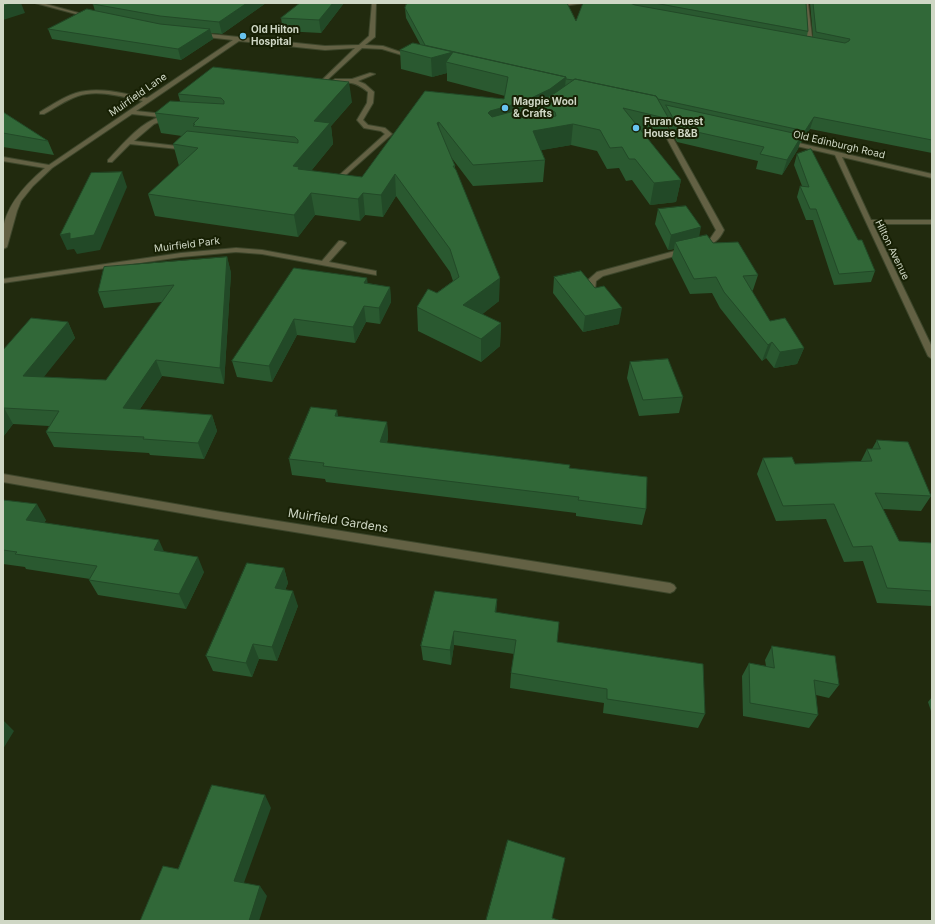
<!DOCTYPE html>
<style>
body{margin:0}
#map{position:relative;width:935px;height:924px;overflow:hidden;background:#212a0e;font-family:Inter,sans-serif}
canvas{display:block}
.frame{position:absolute;inset:0;border:4px solid #cfd7c5;pointer-events:none}
</style>
<div id="map">
<canvas width="935" height="924"></canvas>
<div class="frame"></div>
</div>
<script>
const c = document.querySelector('canvas').getContext('2d');
c.lineJoin = 'round';
function trace(path, color, width, dash) { c.strokeStyle = color; c.lineWidth = width; c.lineCap = dash ? 'butt' : 'round'; c.setLineDash(dash || []); c.stroke(path); }
function fillPath(path, color) { c.fillStyle = color; c.fill(path, 'evenodd'); }
function drawText(font, color, halo, rows, align = 'center') {
  c.font = font + ' Inter,sans-serif'; c.lineWidth = 4; c.setLineDash([]); c.textBaseline = 'middle'; c.strokeStyle = halo; c.fillStyle = color; for (const [text, x, y, turn = 0] of rows) {
    c.save(); c.translate(x, y); c.rotate((+turn || 0) * Math.PI / 180); c.textAlign = isNaN(turn) ? turn : align; if (halo) c.strokeText(text, 0, 0); c.fillText(text, 0, 0); c.restore();
  }
}
const minor = new Path2D(`
 M35,3H42L93,17L91,18Z
 M372,3H376L375,37L365,45L383,46L415,57V59L382,49L362,48L325,82L322,80L323,79L355,48L325,50L239,41L136,111L164,114L168,112L171,114L169,118L154,124L134,141L186,147L188,148V150L130,144L112,162H108V160C123,144 139,124 159,117L132,114L52,168L33,186L21,201L17,211L7,247L3,249C3,243 2,236 3,230C6,205 26,184 45,168L3,161V157L49,165L143,101C123,97 98,89 78,96C66,100 55,108 44,114H40V112C52,105 63,97 76,93C99,86 124,94 147,98L233,40L198,36V34L200,33L325,46L359,45L369,36Z
 M570,3H584L556,7L554,6Z
 M804,3H808L813,45L810,47L802,44L807,43Z
 M370,73L375,74L358,81L365,84L374,92L373,103L363,120L368,125L385,128L392,134L338,182H334V180L385,134L381,131L364,128L357,120L367,103L368,92C363,88 358,84 351,83C345,82 338,84 332,81L335,79H352Z
 M659,121L664,122L724,230C719,241 712,245 701,248L697,246L710,239L716,230L658,122Z
 M786,140L932,174V178L842,157L871,220H932V224H873L932,347V359L928,356L835,155L784,143V141Z
 M339,241H342L346,243L329,262L376,271V275L262,254L236,252L181,257L3,283V279L181,253L236,248L262,250L322,261Z
 M686,248H689V252L603,276L596,281L595,290H589L588,280L597,272Z
 M3,474L221,512L670,583L674,585L676,588L674,591L670,593L221,520L3,482Z`);
const wall = new Path2D(`
 M266,3L222,34L211,33L213,39L181,60L52,39L48,29L95,11L93,4Z
 M344,3L321,33L283,31L281,18Z
 M583,3H806L808,31L807,36L813,37L810,3H932V153L810,129L801,143H800L798,149L782,175L756,169L758,161L677,142L668,126L665,139L644,134L681,180L676,202L650,205L632,180L626,181L619,168L607,169L597,151L571,145L541,150L545,160L543,182L473,186L451,157L455,166V168L499,301L482,314L501,323L500,346L481,362L418,331L417,307L453,281L450,272L396,196L383,217L365,215L360,221L315,215L298,237L155,216L148,194L179,166L173,144L182,136L161,133L155,113L180,101L178,94L352,102L331,126L333,144L311,171L362,177L425,91L504,99L505,96L447,81V73L432,77L401,69L400,50L420,44L406,18L405,8L576,21Z
 M3,112L48,141L54,155L3,147Z
 M797,154L858,240L875,271L871,282L834,285L813,220H806L797,197L800,186H802L794,165Z
 M658,209L699,236L713,243L758,275L753,290L752,291L770,321L804,348L797,364L774,368L766,358L762,361L720,308L712,293L690,294L672,258L674,249L668,250L655,224Z
 M932,223V235L931,226Z
 M227,257L231,273L224,384L162,376L140,409L212,415L217,431L204,459L150,455L149,453L54,447L46,432L49,426L13,424L3,437V350L68,322L75,338L43,377L106,380L162,302L104,308L98,292Z
 M294,268L367,283L390,287L391,302L380,324L366,322L355,343L297,335L272,382L237,377L232,361Z
 M554,277L619,324L583,332L553,293Z
 M630,362L683,397L679,413L639,416L627,378Z
 M338,416L387,422L388,438L387,443L569,468L646,509L642,525L576,516V513L326,482L325,479L292,475L289,459Z
 M877,440L931,496L921,511L883,509L899,541L932,543V606L877,603L863,561L844,562L826,519L776,521L757,474L763,458L795,464L861,461L867,449H872Z
 M3,500L46,520L44,523L164,552L204,572L186,609L98,595L89,580L90,579L26,569L25,567L3,564Z
 M284,568L288,583L285,590L298,606L277,661L259,659L252,677L213,671L206,656Z
 M497,599L496,613L557,642L705,714L698,728L603,713L604,703L510,688L511,673L514,654L454,645L451,665L423,660L421,646Z
 M772,646L839,685L829,698L816,695L818,715L809,728L743,716L742,676L749,663L766,666L765,660Z
 M932,697V714L928,702Z`);
const shadedWall = new Path2D(`
 M13,3H21L25,13L3,20V6Z
 M247,3H266L222,34L219,22Z
 M333,3H344L321,33L319,20Z
 M210,29L213,39L181,60L178,49Z
 M453,52L446,62L447,73L432,77L431,58Z
 M566,77L564,97L535,104L534,116L488,134V113L490,111Z
 M349,82L352,102L331,126L333,144L302,182L293,166L314,121Z
 M814,117L810,129L801,143L805,131Z
 M439,122L440,143L437,123Z
 M573,124L571,145L531,152L533,131Z
 M802,135L798,149L782,175L787,160Z
 M122,172L127,187L100,250L77,254L74,249L67,250L60,235Z
 M395,174L396,196L383,217L381,195Z
 M681,180L676,202L650,205L654,183Z
 M311,193L315,215L298,237L294,215Z
 M363,193L365,215L360,221L358,199Z
 M701,227L698,243L675,242L674,249L668,250L671,235Z
 M227,257L231,273L224,384L220,368Z
 M367,278L369,293L364,283Z
 M500,278L499,301L464,329L463,305Z
 M390,287L391,302L380,324L379,308Z
 M364,306L366,322L355,343L353,327Z
 M622,308L619,324L583,332L585,316Z
 M294,319L297,335L272,382L269,366Z
 M68,322L75,338L32,392L23,376Z
 M501,323L500,346L481,362V339Z
 M772,342L766,358L762,361L768,345Z
 M804,348L797,364L774,368L780,352Z
 M156,360L162,376L130,424L123,408Z
 M4,408L13,424L3,437V409Z
 M337,410L340,426L335,416Z
 M212,415L217,431L204,459L198,443Z
 M387,422L388,438L382,458L380,442Z
 M37,504L46,520L36,536L26,520Z
 M159,540L166,556L154,550Z
 M198,557L204,572L186,609L179,594Z
 M284,568L288,583L280,604L275,588Z
 M293,591L298,606L277,661L272,647Z
 M497,599L496,615L495,612Z
 M454,631V645L451,665L450,650Z
 M253,644L259,659L252,677L246,663Z
 M3,720L14,731L3,749Z
 M265,795L271,808L241,891L234,881Z
 M260,886L267,896L259,921H249Z`);
const building = new Path2D(`
 M3,3H13L3,6Z
 M96,3H247L219,22L160,16L93,4Z
 M300,3H333L319,20L281,18Z
 M407,3H567L576,21L583,3H630L635,5L845,43L849,41L850,39L816,32L813,3H932V140L814,117L805,131L658,99L656,96L575,79L573,80L566,79V77L424,45H425L405,8Z
 M655,3H806L808,31Z
 M87,9L160,24L210,29L178,49L48,29Z
 M413,43L566,77L550,89L523,102L490,111L488,113L492,117L526,108L550,117L556,116L555,112L535,104L555,93L575,79L656,96L669,119L623,108L681,180L654,183L635,159H629L622,147L610,148L600,130L573,124L533,131L545,160L473,165L439,122L437,123L455,166H453L456,170L500,278L463,305L501,323L481,339L417,307L428,289L437,293L459,277L450,249L395,174L381,195L363,193L358,199L311,193L294,215L148,194L198,148L173,144L187,131L298,143V140L295,137L193,126L195,124H193L199,118L155,113L170,101L224,104V101L221,98L178,94L213,67L349,82L314,121L330,123L293,166L299,167L298,169L362,177L425,91L504,99L508,77L446,62L453,52L431,58L400,50Z
 M666,105L802,135L787,160L760,154L764,147L679,128Z
 M3,112L48,141L3,133Z
 M811,149L858,240H862L875,271L839,274L816,209H810L800,186L809,187L797,154Z
 M122,172L94,235L70,239V233L60,235L91,173Z
 M686,206L701,227L671,235L658,209Z
 M707,235L713,243L738,242L758,275L743,276L770,321L785,318L804,348L780,352L772,342L768,345L724,292L716,277L694,279L675,242Z
 M227,257L220,368L156,360L123,408L212,415L198,443L143,439L144,437L46,432L59,411L4,408L3,409V350L31,318L68,322L23,376L106,380L174,285L98,292L104,267Z
 M294,268L367,278L364,283L390,287L379,308L364,306L353,327L294,319L269,366L232,361Z
 M581,271L595,288L604,286L622,308L585,316L554,277Z
 M668,359L683,397L643,400L630,362Z
 M311,407L337,410L335,416L387,422L380,442L570,465L569,468L647,477L646,509L578,500L579,497L323,466L324,463L289,459Z
 M877,440L908,442L931,496L875,493L899,541L932,543V591L887,588L872,546L853,547L834,504L783,506L763,458L792,457L795,464L872,461L867,449H880Z
 M3,500L37,504L26,520L159,540L154,550L198,557L179,594L89,580L97,566L15,554L17,552L3,550Z
 M247,563L284,568L275,588L293,591L272,647L253,644L246,663L206,656Z
 M435,591L497,599L495,612L559,622L557,642L703,664L705,714L607,699V689L511,673L516,640L454,631L450,650L421,646Z
 M772,646L835,656L839,685L814,680L818,715L750,703L749,663L774,668Z
 M212,785L265,795L234,881L260,886L249,921H140L163,866L178,869Z
 M508,840L565,858L552,918L561,921H486Z`);
const markers = [
 [243,36,4,"#68c4f0"],
 [505,108,4,"#68c4f0"],
 [636,128,4,"#68c4f0"]
];
const farPoinames = [
 ["Old Hilton",251,30],
 ["Hospital",251,42],
 ["Magpie Wool",513,102],
 ["& Crafts",513,114],
 ["Furan Guest",644,122],
 ["House B&B",644,134]
];
const farStreetnames = [
 ["Muirfield Lane",138,95,-35],
 ["Old Edinburgh Road",839,145,13],
 ["Muirfield Park",187,245,-7],
 ["Hilton Avenue",892,250,64]
];
const streetNames = [
 ["Muirfield Gardens",338,521,9]
];
trace(minor, '#3d462b', 2);
fillPath(minor, '#636144');
fillPath(wall, '#2a5930');
fillPath(shadedWall, '#224927');
fillPath(building, '#316838');
trace(building, '#224927', 1);
for (const [x, y, r, color] of markers) { const dot = new Path2D(); dot.arc(x, y, r, 0, 2 * Math.PI); c.fillStyle = color; c.fill(dot); trace(dot, '#172004', 1.5); }
drawText('bold 10px', '#cfd7c5', '#172004', farPoinames, 'left');
drawText('10px', '#cfd7c5', '#172004', farStreetnames);
drawText('12px', '#cfd7c5', '#172004', streetNames);
</script>
